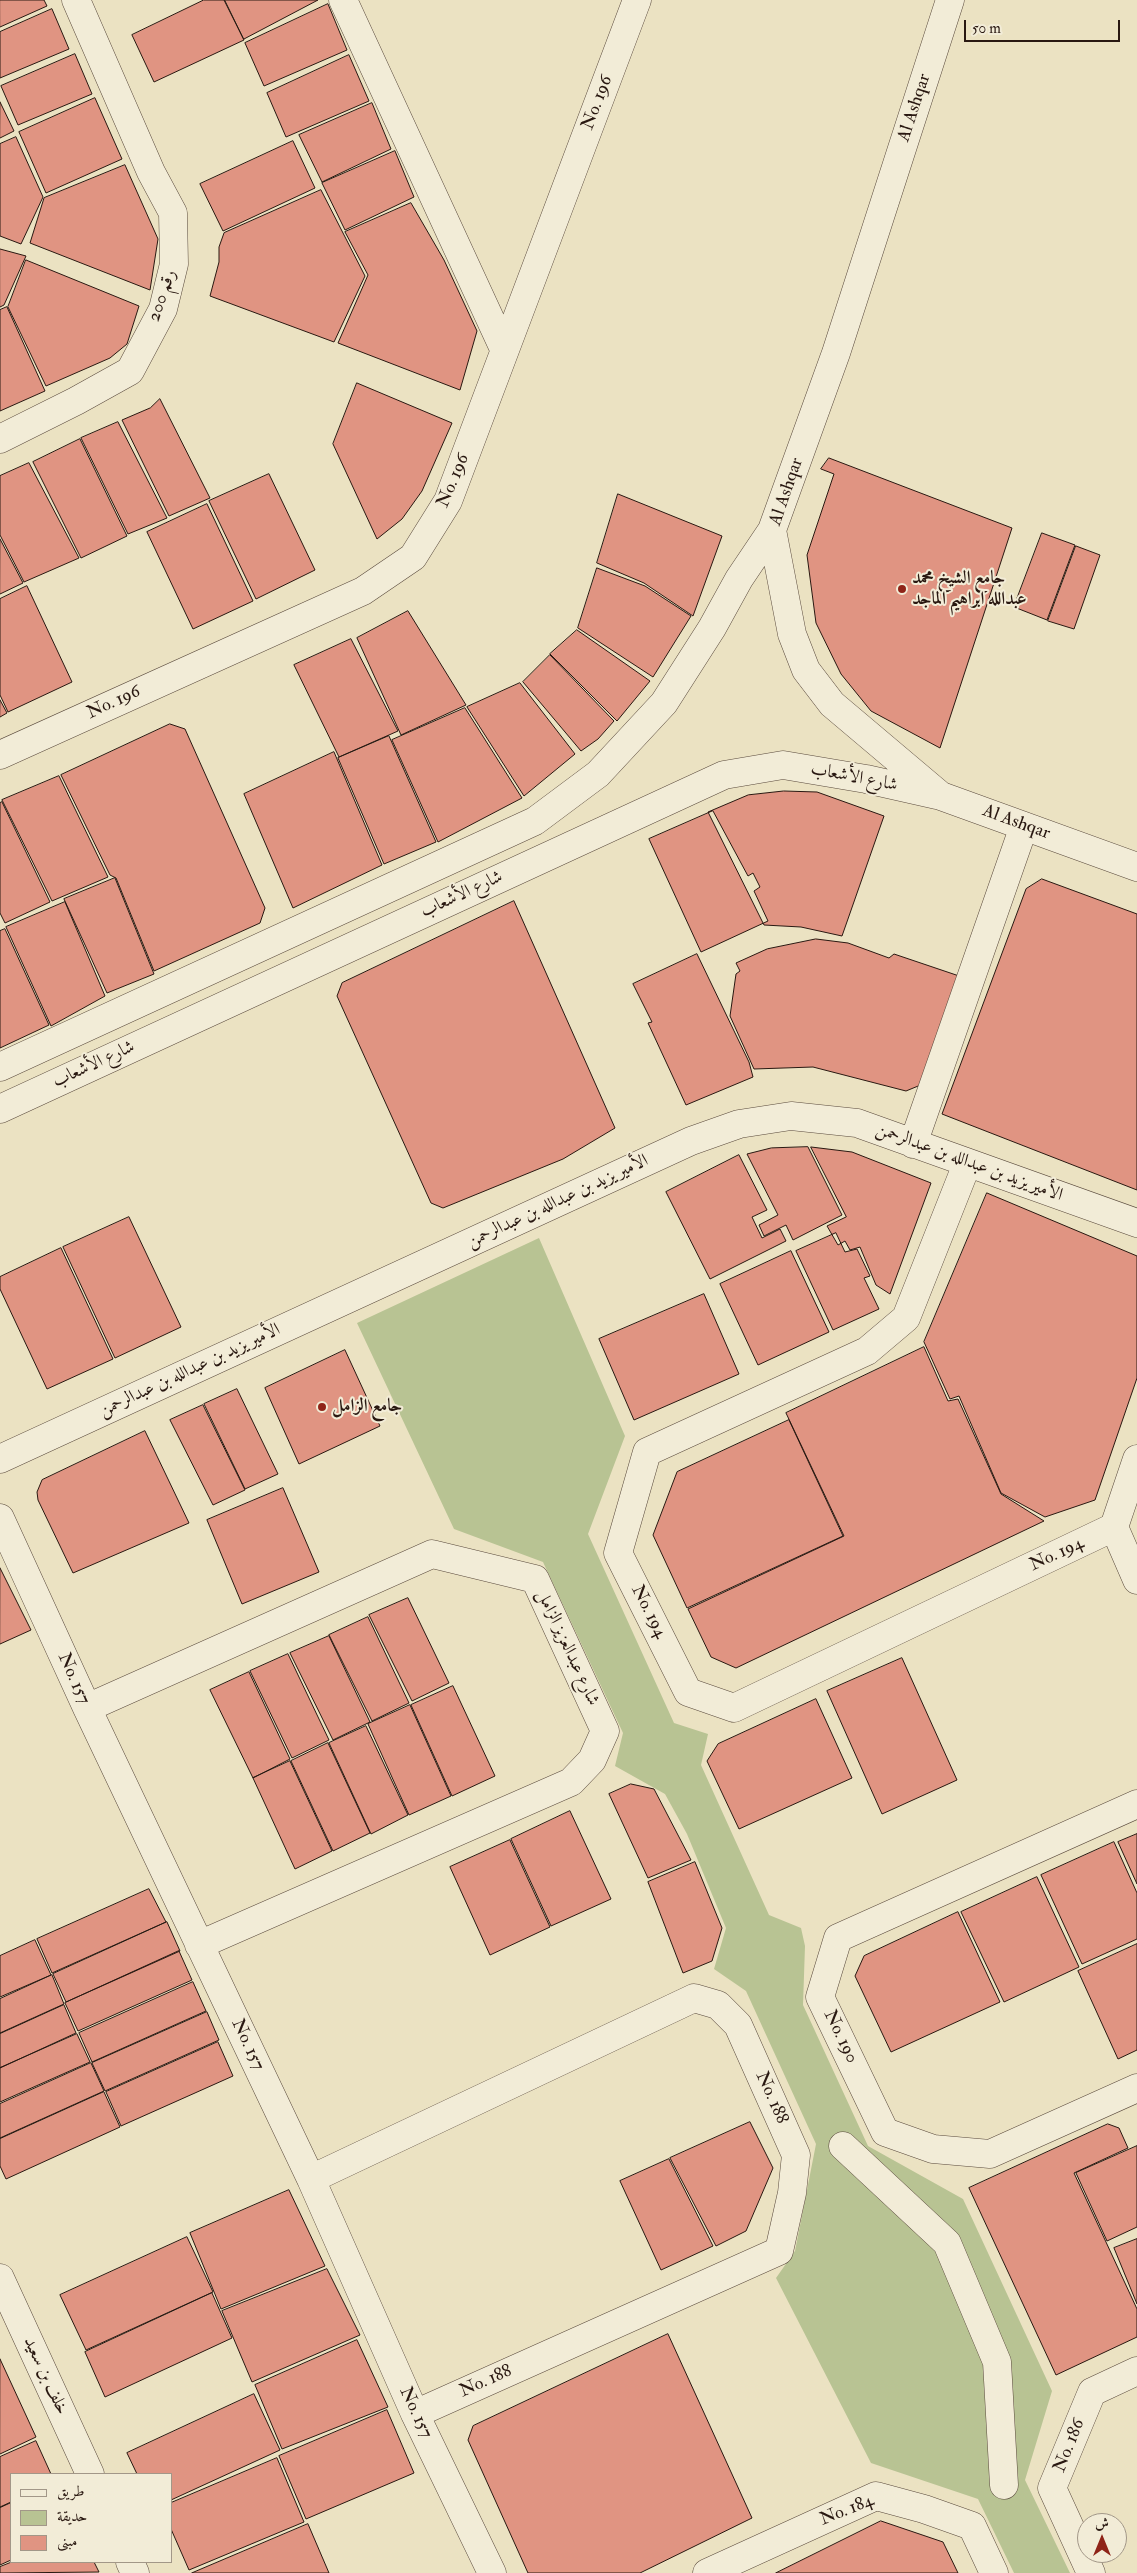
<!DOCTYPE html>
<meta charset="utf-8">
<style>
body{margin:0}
#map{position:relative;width:1137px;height:2573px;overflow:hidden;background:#ebe2c2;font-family:"IM FELL Double Pica",Amiri,serif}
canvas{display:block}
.legend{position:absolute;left:10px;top:2473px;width:162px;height:90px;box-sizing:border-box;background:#f2ecd7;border:1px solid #a29788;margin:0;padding:6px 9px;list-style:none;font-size:15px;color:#291811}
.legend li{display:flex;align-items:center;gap:10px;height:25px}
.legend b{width:25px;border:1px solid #a29788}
.north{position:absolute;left:1077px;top:2513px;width:50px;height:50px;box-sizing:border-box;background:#f2ecd7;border:1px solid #a29788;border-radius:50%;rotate:0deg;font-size:14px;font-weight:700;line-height:20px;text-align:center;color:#291811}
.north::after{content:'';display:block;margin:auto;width:18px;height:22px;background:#8f2418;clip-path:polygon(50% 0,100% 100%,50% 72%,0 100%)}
.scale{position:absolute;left:964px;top:20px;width:156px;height:22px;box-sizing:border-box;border:2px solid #291811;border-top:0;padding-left:6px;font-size:15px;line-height:18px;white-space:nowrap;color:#291811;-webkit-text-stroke:4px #f2ecd7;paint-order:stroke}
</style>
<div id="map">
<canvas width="1137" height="2573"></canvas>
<ul class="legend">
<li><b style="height:6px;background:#f2ecd7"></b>طريق</li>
<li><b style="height:14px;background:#b8c393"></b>حديقة</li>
<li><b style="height:14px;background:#e09482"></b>مبنى</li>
</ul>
<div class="north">ش</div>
<div class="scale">50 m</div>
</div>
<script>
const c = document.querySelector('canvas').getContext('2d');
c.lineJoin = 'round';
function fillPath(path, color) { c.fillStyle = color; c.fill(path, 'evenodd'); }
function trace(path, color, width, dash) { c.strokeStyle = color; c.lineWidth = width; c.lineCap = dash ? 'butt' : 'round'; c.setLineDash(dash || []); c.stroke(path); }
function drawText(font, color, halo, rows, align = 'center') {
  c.font = font + ' "IM FELL Double Pica",Amiri,serif'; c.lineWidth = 4; c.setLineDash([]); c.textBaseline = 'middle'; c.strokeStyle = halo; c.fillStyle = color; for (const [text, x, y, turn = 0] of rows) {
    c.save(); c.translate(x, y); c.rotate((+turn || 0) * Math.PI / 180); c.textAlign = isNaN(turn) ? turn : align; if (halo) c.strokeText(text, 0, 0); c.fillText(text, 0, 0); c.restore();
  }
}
const green = new Path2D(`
 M539,1238L625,1436L588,1534L674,1723L708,1734L701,1765L769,1915L801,1928L805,1946L803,2005L868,2146L963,2199L1052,2391L1025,2480L1070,2573H1014L978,2499L871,2463L776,2278L795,2251L816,2144L746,1991L714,1969L726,1928L687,1834L665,1794L615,1766L623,1733L543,1562L454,1529L357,1323Z`);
const building = new Path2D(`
 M0,0H44L47,6L0,27Z
 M204,0H224L244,40L154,82L132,35Z
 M225,0H318L244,39Z
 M328,4L347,50L264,86L245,43Z
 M52,9L69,49L0,78V32Z
 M75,54L92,94L18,125L1,86Z
 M349,55L369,101L286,137L267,93Z
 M95,98L122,159L46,193L19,132Z
 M0,102L14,131L0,138Z
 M372,103L391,149L322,182L299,135Z
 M16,137L43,197L21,244L0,236V144Z
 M293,141L315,188L223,231L200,184Z
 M395,151L414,197L345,230L322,183Z
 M125,165L158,239L150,290L30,243L44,198Z
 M321,190L365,276L334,342L210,296L219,262V247L224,233Z
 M411,203L444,260L477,331L460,390L338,343L368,275L345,232Z
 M0,249L26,256L4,305L0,307Z
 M26,260L139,306L127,344L110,358L46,386L8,307Z
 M7,307L45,391L0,411V310Z
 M357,383L452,423L422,491L402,519L377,539L333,444Z
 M160,399L210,498L169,516L122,420L150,408Z
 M118,422L167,518L128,534L81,438Z
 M80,439L127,536L81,558L33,462Z
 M829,458L1012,528L940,748L871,711L841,674L816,623L807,555L834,474L821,469Z
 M29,463L79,558L24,582L0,535V476Z
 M269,474L315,570L256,599L209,501Z
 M618,494L722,536L693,616L644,583L597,563Z
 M207,504L253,601L193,629L147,532Z
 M1042,533L1075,545L1047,620L1014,607Z
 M0,539L23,583L0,594Z
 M1076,546L1100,555L1074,629L1048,621Z
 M597,568L645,586L691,616L653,677L578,628Z
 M27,586L72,682L8,712L0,695V599Z
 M408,611L466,705L401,735L357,638Z
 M577,630L650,681L617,721L550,654Z
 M351,639L398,731L339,757L294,665Z
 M550,655L614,721L598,739L581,751L523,682Z
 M520,683L575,754L524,796L467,707Z
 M0,700L7,713L0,717Z
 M465,708L522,798L438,842L392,740Z
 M170,724L185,729L265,908L260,923L154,971L116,878L110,875L61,775Z
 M389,736L436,842L384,864L338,758Z
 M334,752L382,865L293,908L244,794Z
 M59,776L108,877L52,901L2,800Z
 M784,791L817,792L884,816L842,936L801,927L764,925L708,812L748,795Z
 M2,802L50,902L5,923L0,913V803Z
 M713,811L748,876L753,873L760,887L754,891L768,921L701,952L649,839Z
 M115,878L154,974L107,993L64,899Z
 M1042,879L1137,914V1190L942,1114L1026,889Z
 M514,901L615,1128L563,1159L443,1208L431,1203L337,996L342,983Z
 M65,902L105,996L51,1026L6,927Z
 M5,929L49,1025L0,1048V931Z
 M816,939L848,943L889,958L894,954L971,980L923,1084L906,1091L813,1067L754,1069L730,1016L736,974L740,971L736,963L767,949Z
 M697,954L749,1062L753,1077L686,1105L648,1023L652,1022L633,984Z
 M808,1147L842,1215L793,1240L786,1225L764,1236L759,1225L778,1215L747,1154L771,1148Z
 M811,1147L852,1152L931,1183L890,1294L876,1285L860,1247L850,1250L845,1241L838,1245L827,1226L846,1217Z
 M739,1155L767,1210L752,1217L762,1238L780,1229L786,1241L710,1279L666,1192Z
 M987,1193L1137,1256V1378L1095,1500L1045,1517L1001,1493L959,1396L950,1399L924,1342Z
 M129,1217L181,1327L115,1358L63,1247Z
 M836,1233L845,1252L857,1249L870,1276L864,1278L879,1309L833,1330L796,1251Z
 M61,1248L113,1359L47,1389L0,1289V1277Z
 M791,1251L829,1332L758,1365L720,1284Z
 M704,1294L739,1374L634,1420L599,1339Z
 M924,1347L948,1401L958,1399L1001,1494L1044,1521L736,1668L711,1657L688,1609L844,1536L786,1413Z
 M345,1350L380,1426L299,1464L265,1388Z
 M237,1389L278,1474L245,1489L204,1404Z
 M203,1405L245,1490L213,1505L170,1420Z
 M789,1420L843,1536L687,1608L653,1535L677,1472Z
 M145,1431L189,1523L73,1573L38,1500L37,1492L42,1480Z
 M283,1488L319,1572L242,1604L207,1520Z
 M0,1568L31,1630L0,1644Z
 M408,1598L449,1683L412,1701L369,1615Z
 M368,1617L409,1703L372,1721L329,1635Z
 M329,1636L370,1722L333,1740L290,1653Z
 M288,1654L329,1740L292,1758L250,1671Z
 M902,1658L957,1780L882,1814L827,1691Z
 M249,1672L290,1759L253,1778L210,1690Z
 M453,1686L495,1776L452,1796L411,1705Z
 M816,1699L852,1778L739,1829L707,1761L718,1744Z
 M410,1705L451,1796L409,1815L368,1724Z
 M366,1726L408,1815L371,1834L329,1743Z
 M328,1743L370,1833L333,1851L291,1761Z
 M290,1761L332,1851L295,1869L253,1778Z
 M631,1784L654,1789L691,1860L648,1878L609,1794Z
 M570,1811L611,1899L551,1926L511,1839Z
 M1137,1834V1884L1118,1842Z
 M510,1840L550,1927L490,1955L450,1867Z
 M1114,1842L1137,1893V1939L1082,1964L1041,1875Z
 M695,1862L722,1928L712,1961L683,1973L648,1882Z
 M1037,1877L1079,1967L1004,2002L961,1912Z
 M149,1889L166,1922L52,1973L37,1939Z
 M958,1912L1000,2002L891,2052L855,1976L864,1956Z
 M167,1922L180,1951L66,2002L53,1974Z
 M35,1940L51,1975L0,1997V1956Z
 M1137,1944V2050L1118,2059L1078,1971Z
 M179,1951L192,1980L78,2031L65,2003Z
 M52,1975L64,2004L0,2033V1999Z
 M193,1982L206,2011L92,2062L79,2033Z
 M64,2005L76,2033L0,2068V2034Z
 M207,2012L219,2040L105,2091L92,2063Z
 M77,2034L90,2062L0,2102V2068Z
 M218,2042L233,2076L121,2126L106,2092Z
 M91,2063L104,2091L0,2138V2104Z
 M104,2092L120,2127L6,2179L0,2166V2139Z
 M750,2122L773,2168L746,2231L716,2246L670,2158Z
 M1108,2124L1119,2128L1128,2148L1074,2173L1137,2309V2337L1056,2375L969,2188Z
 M1137,2146V2227L1107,2241L1076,2173Z
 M669,2159L713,2246L661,2270L620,2181Z
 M289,2190L325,2266L221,2309L190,2233Z
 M187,2237L213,2292L86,2350L60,2295Z
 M1137,2239V2304L1114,2248Z
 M327,2269L360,2335L252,2382L222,2311Z
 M212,2293L232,2338L105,2397L85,2352Z
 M668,2334L752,2518L640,2573H528L468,2440L473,2426Z
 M357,2340L388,2407L282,2449L255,2385Z
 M0,2359L36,2437L0,2454Z
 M254,2394L280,2450L171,2500V2474H137L127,2453Z
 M387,2410L414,2473L306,2519L279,2456Z
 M36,2441L51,2474H11V2502L0,2507V2457Z
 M277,2458L304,2522L189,2570L171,2529V2503Z
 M11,2503V2560L0,2565V2508Z
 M881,2521L943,2542L958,2573H776Z
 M308,2524L329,2573H192Z
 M12,2562H94L99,2572L0,2573V2567Z`);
const minor = new Path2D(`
 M343,0L504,349
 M950,0L836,353L772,530L792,634L806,670L832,704L941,796L1137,867
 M0,439L76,401L130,371L163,309L174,264L173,213L151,172L76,0
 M0,755L363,591L413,557L448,501L637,0
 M0,1067L535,821L598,774L664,703L712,628L739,579L772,530
 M0,1109L724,775L783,765L866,779L937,795
 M913,1144L1024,826
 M967,1164L906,1318L867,1351L647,1452L618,1553L688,1692L734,1708L1114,1527L1137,1459
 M0,1459L691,1141L739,1124L791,1116L857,1123L1137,1223
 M0,1518L87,1708L311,2179L415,2414L492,2573
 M1114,1527L1137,1580
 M87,1708L432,1554L535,1579L605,1731L592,1760L571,1782L199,1945
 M1137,1804L838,1938L820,1997L885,2132L933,2149L990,2154L1137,2088
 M843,2146L947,2243L997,2362L1004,2485
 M311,2179L694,1998L718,2005L738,2025L796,2155L792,2193L779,2251L415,2414
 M0,2278L90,2474
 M130,2562L135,2573
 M707,2573L876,2496L924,2509L972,2526L994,2573
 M1091,2573L1052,2488L1092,2392L1137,2371`);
const markers = [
 [902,589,5,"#8f2418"],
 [322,1407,5,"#8f2418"]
];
const streetNames = [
 ["No. 196",598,103,-69],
 ["Al Ashqar",915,108,-72],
 ["رقم 200",163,296,-71],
 ["No. 196",454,481,-67],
 ["Al Ashqar",787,492,-71],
 ["No. 196",114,703,-25],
 ["شارع الأشعاب",854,778,11],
 ["Al Ashqar",1016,823,20],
 ["شارع الأشعاب",462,895,-25],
 ["شارع الأشعاب",94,1065,-25],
 ["الأمير يزيد بن عبدالله بن عبدالرحمن",969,1163,20],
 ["الأمير يزيد بن عبدالله بن عبدالرحمن",558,1202,-25],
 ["الأمير يزيد بن عبدالله بن عبدالرحمن",190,1371,-25],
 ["No. 194",1057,1555,-25],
 ["No. 194",648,1612,63],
 ["شارع عبدالعزيز الزامل",567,1648,65],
 ["No. 157",73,1679,66],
 ["No. 190",840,2037,64],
 ["No. 157",247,2045,65],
 ["No. 188",771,2098,66],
 ["خلف بن سعيد",45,2376,65],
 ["No. 188",486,2382,-24],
 ["No. 157",415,2413,65],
 ["No. 186",1070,2446,-68],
 ["No. 184",847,2511,-22]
];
const poiNames = [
 ["جامع الشيخ محمد",912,579],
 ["عبدالله ابراهيم الماجد",912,600],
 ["جامع الزامل",332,1407]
];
fillPath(green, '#b8c393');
fillPath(building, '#e09482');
trace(building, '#291811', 1);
trace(minor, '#5a4a3d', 29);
trace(minor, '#f2ecd7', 28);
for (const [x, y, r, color] of markers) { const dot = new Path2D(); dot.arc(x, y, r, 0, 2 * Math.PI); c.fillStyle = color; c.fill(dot); trace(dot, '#f2ecd7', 2); }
drawText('18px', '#291811', '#f2ecd7', streetNames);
drawText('bold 18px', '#291811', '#f2ecd7', poiNames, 'left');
</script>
